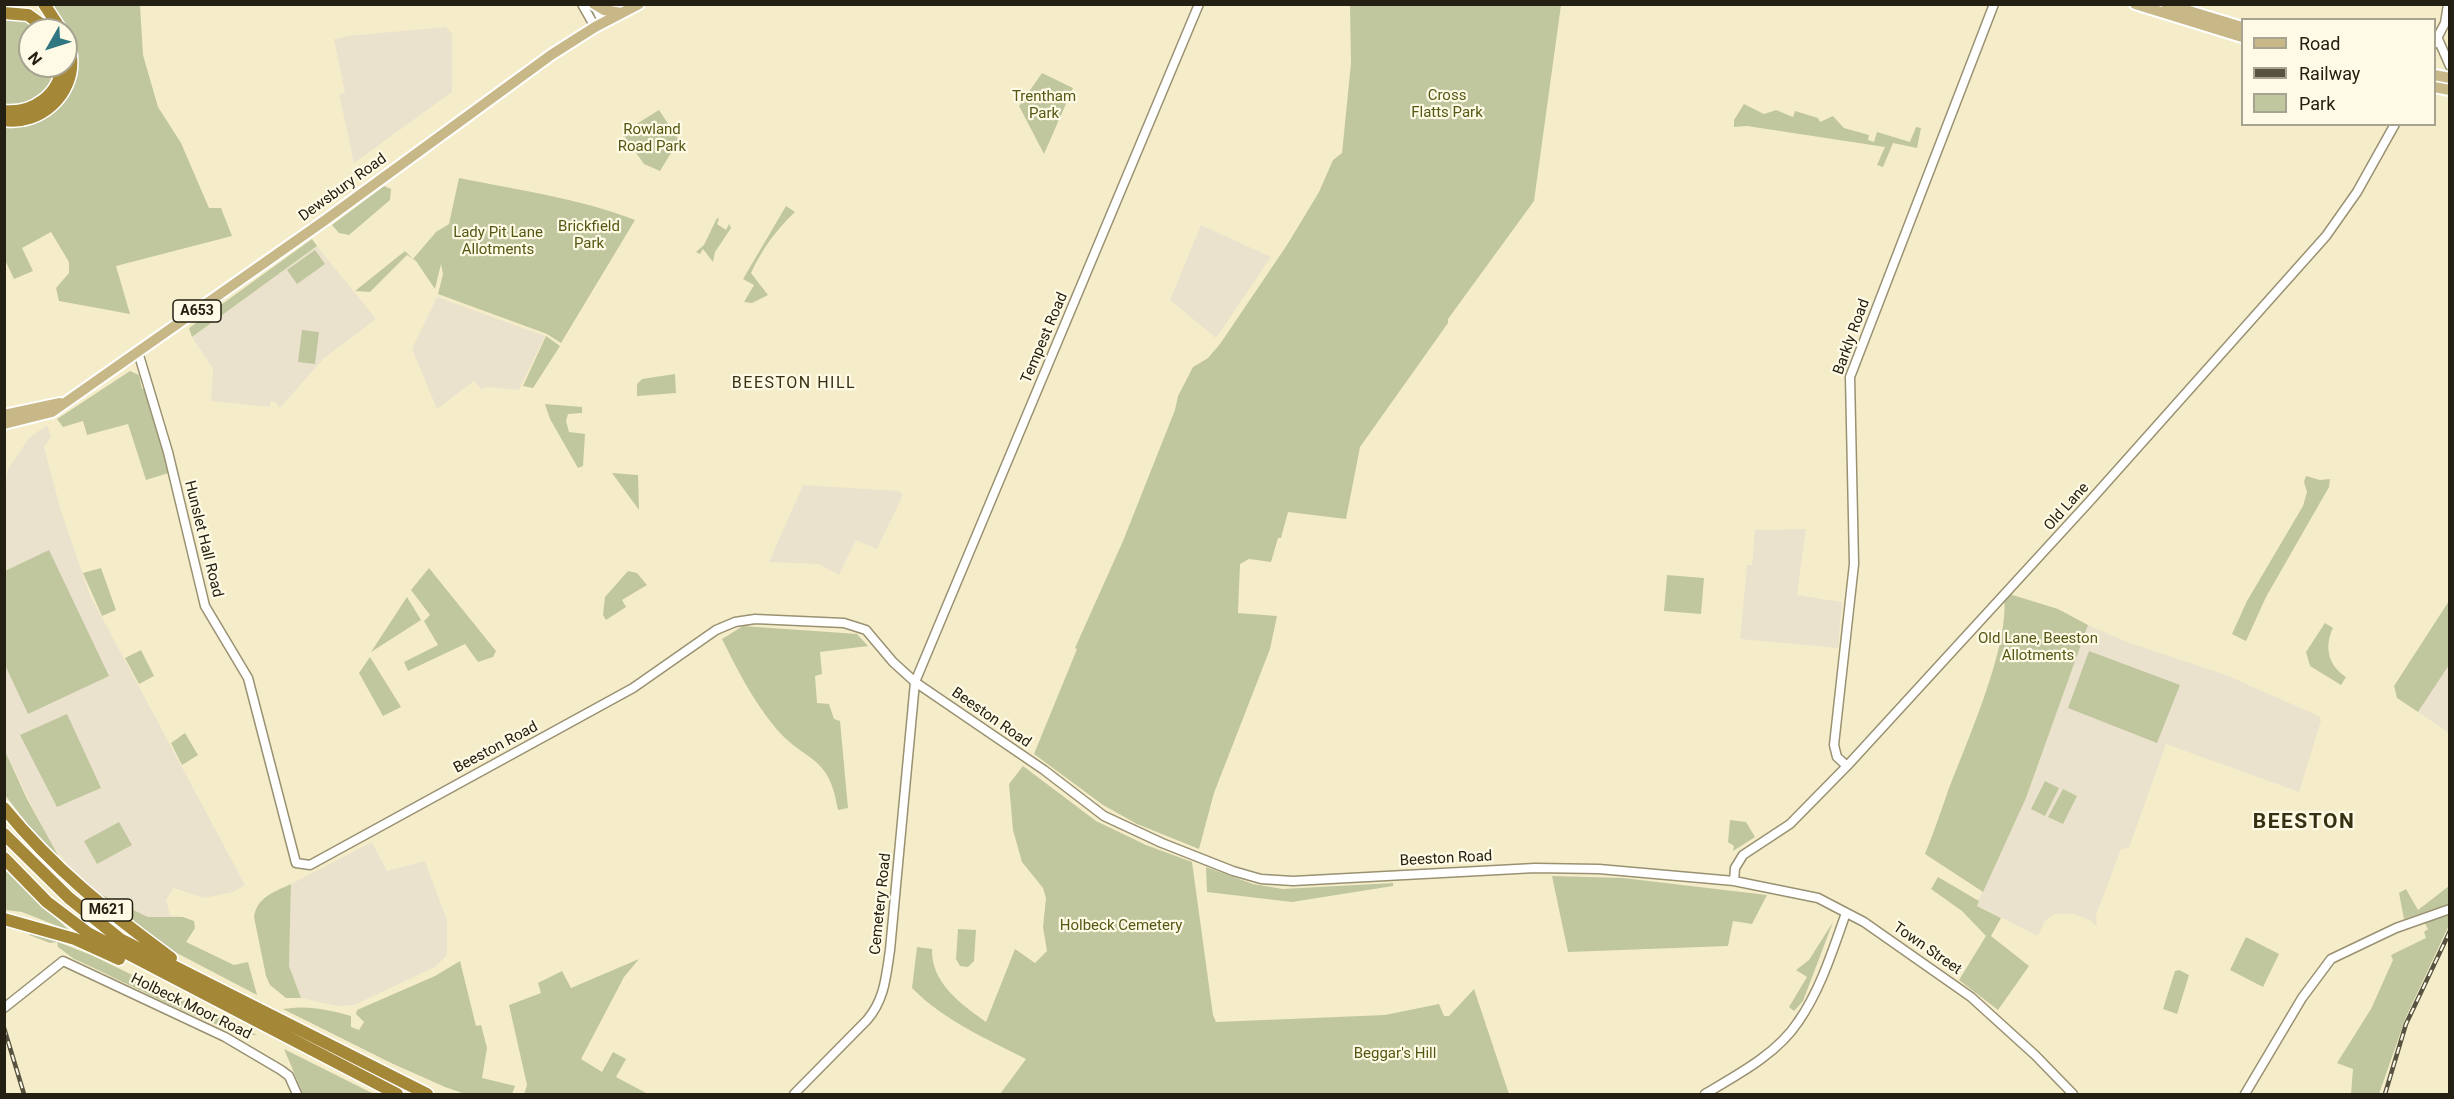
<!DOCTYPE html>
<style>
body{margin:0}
#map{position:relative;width:2454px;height:1099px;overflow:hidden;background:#f5edca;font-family:Roboto,sans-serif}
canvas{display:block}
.frame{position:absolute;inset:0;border:6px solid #232013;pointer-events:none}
.legend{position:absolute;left:2241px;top:18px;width:195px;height:108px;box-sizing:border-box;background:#fffae5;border:2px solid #a7a391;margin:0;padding:8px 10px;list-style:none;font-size:18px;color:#232013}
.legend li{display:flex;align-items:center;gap:12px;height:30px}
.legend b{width:30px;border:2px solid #a7a391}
.north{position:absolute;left:18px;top:18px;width:60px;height:60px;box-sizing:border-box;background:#fffae5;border:2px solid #a7a391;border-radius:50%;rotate:231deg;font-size:16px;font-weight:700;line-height:24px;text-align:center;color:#232013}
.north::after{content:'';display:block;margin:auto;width:21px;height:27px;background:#307781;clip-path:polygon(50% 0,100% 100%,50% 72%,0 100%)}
</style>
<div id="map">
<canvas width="2454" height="1099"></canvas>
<div class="frame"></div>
<ul class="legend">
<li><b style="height:8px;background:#c9b887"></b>Road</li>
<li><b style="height:8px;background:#575340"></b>Railway</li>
<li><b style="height:16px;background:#c0c79f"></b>Park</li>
</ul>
<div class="north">N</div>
</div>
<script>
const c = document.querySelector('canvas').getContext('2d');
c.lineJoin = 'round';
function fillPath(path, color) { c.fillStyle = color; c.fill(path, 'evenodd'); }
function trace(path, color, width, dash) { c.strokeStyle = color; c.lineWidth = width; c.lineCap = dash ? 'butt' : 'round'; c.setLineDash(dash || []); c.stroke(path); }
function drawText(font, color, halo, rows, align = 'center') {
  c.font = font + ' Roboto,sans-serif'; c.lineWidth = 4.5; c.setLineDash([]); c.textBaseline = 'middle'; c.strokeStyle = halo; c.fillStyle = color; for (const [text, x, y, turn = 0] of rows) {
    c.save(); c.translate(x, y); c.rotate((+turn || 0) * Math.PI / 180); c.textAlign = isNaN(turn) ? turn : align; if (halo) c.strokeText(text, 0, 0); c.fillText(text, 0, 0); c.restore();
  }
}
const education = new Path2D(`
 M446,27L452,34V92L354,163L339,94L345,93L334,39L348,36Z
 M1201,225L1271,257L1216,338L1170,300Z
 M317,246L376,319L323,359L280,408L275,402H270V407L211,401L213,369L192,337Z
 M437,297L545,336L519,390L485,387L482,390L474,381L437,409L412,349Z
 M47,425L51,436L44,447L61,511L90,595L245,885L233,892L204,898L174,888L166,900L170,915L183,917H148L96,892L81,880L50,843L5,751V491L8,469L29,438Z
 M803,485L900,491L903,495L877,549L856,540L839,575L819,564L769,562Z
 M1806,529L1797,595L1842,602L1838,648L1740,639L1747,565H1752L1755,530Z
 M2088,625L2127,642L2226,675L2319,716L2321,721L2299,792L2166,744L2129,848L2121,849L2096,915L2097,927L2091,921L2074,914H2054L2045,921L2038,936L1976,905L2026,798Z
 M2449,665V733L2418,712Z
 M372,842L387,871L425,861L447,920V955L435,967L354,1005L337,1006L301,998L289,967L291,884Z`);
const green = new Path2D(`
 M50,5H140L143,55L158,107L181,143L209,208H221L232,236L116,266L130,314L59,301L56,288L69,273V262L51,232L22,248L33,271L14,279L5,260V126C47,127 88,96 76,49C71,33 59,18 50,5Z
 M1350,5H1561L1534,201L1448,319V323L1360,447L1346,519L1288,512L1281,538H1278L1271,562L1249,559L1240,564L1238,613L1277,616L1270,649L1214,793L1199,849L1137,824L1103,805L1034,754L1077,649L1075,648L1123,541L1175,410L1178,396L1193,367L1208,358L1220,344L1287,245L1319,192L1333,160L1342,153L1351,63Z
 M4,17H18L44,30H30V66H57C46,97 37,104 5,106Z
 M1042,73L1073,88L1044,154L1019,106Z
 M1744,104L1764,114L1776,110L1793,117L1795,111L1818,118L1820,122L1833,116L1844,128L1869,135L1868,140L1874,142L1877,132L1910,142L1916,127L1921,128L1917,148L1893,143L1883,167L1877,165L1885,147L1747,126L1734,127V120Z
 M659,110L679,140L660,171L644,164L622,133Z
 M459,178C518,190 578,198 635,220L561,343L547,334L438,294L443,274L441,264L435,289L416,261L407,255L370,292L355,291L405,251L413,259L436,232L449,224Z
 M384,186L391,189L390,200L349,235L339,233L332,225Z
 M786,206L795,212C776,230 762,249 751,273L768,295L752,303L744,302L754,285L743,279Z
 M717,218L719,219L717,224L726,230L729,224L731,228L715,252L713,262L703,249L700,254L696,252L704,245Z
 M312,239L317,246L192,337L189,328Z
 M315,250L325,264L297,284L287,270Z
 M302,330L319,332L315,364L298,362Z
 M546,336L560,346L533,388L523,386Z
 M130,371L139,375L142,389L149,388L172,472L146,480L128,424L87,435L83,421L63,427L57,419Z
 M675,374L676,393L637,396V384L642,379Z
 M545,404L582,407V413L568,414L566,421L569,432L585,434L583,466L578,468L550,419Z
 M612,473L638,475L639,510Z
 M2306,476L2320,480L2330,479L2329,487L2266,597L2246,641L2232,634L2247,601L2303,506L2307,492L2304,482Z
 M49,550L109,676L28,714L5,665V571Z
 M101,568L116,610L102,616L83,573Z
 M429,568L496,651L493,657L478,662L465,644L408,671L404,662L438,645L424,621L430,615L411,590Z
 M628,571L637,573L647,585L622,600L626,607L606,620L603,615L605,597Z
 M1667,575L1704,578L1701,614L1664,611Z
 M2006,593L2058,609L2088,625L2026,798L1983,892L1925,854C1933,834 1940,814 1947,794C1966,743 2010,647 2004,596Z
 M407,597L421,620L371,652Z
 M2449,601V665L2418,712L2397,698L2394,686Z
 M2325,623L2333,628C2324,647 2328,665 2346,677L2341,685L2310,666L2306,652Z
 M743,626L857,634L868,646L820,652L822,674L815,676L817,703L829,704L834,719L840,721L848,808L838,810C829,752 805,764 774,726C752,699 737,669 722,639Z
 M141,650L154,676L139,684L125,658Z
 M2089,651L2180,685L2157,743L2068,708Z
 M370,657L401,707L383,716L359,673Z
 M67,714L101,788L57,807L20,735Z
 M185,733L198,755L182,765L171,743Z
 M5,751L27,799L59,857L29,826L5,795Z
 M1023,766L1096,821L1146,845L1192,862L1213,1015L1216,1022L1385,1015L1439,1004L1444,1016H1449L1474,989L1509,1094H1000L1026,1059C987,1039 943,1020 912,988L917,947L932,949C931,983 961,1004 986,1022L1015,949L1035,963L1047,951L1043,927L1046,898L1043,888L1022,862L1013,830L1009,784Z
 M2045,781L2059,788L2045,816L2031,809Z
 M2063,789L2077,796L2063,824L2048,817Z
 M1730,820L1746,822L1755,837L1733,851L1734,846L1728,842Z
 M119,822L132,845L97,864L84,841Z
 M1206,867L1253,884L1283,889L1393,883V886L1292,902L1207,892Z
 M5,870L70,931L22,912L5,910Z
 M1552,876L1623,878L1767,895L1752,924L1733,921L1728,946L1568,952Z
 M1938,877L1979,901L1977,906L2001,918L1991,936L2029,966L1998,1010L1959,980L1986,936L1962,911L1931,889Z
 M291,884L289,966L301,998H286L270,985L266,976L254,917C257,897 274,892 291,884Z
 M2449,886V904L2404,919L2399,893L2406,889L2418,910Z
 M96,892L148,917H183L194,921L195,928L186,942L234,965L248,962L257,995L171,950Z
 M2449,914V925L2406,1017L2379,1094H2351L2353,1069L2337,1063L2371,1009L2393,960L2391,955L2426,938L2424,932L2428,929L2424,922Z
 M1833,922L1803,1001L1794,1011L1789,1007L1807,977L1796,970L1809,960Z
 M958,929L976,930L974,961L968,967L960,966L956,959Z
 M30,931L91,955L257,1035C230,1038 107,973 74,959L58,947L57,942L50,943L29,935Z
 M2246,937L2279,954L2263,987L2230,970Z
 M639,959L624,977L581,1059L602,1072L613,1052L626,1059L616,1077L648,1094H524L527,1085L509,1005L541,993L538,983L562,971L571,988Z
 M460,961L476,1026L481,1025L487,1048L482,1078L515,1086L512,1094H465L445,1087L391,1063L283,1009C307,1005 327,1009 351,1016V1027L359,1030L364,1022L356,1014L357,1010L435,976Z
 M2179,970L2189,975L2177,1014L2163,1009L2175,971Z
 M284,1049L374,1094H303Z`);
const minor = new Path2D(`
 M582,4L595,27
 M594,4L603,23
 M2438,39L2450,66
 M2434,44L2445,23L2448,4
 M138,352L168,452L205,606L248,678L296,863L310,865L633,688L716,630L735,622L755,619L844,623L866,630L893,662L915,682L1044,770L1104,816L1162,843L1233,871L1261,879L1293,881L1535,868L1599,869L1734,881L1818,898L1864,922L1971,997L2035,1055L2073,1094
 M1847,766L1837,757L1834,745L1854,564L1850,377L1994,4
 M1734,881L1735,868L1743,855L1790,824L1847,766L2089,502L2326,236L2357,192L2395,124
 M4,1008L63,961L225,1037L281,1070L289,1076L297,1094
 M794,1094L867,1020C885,999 886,976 890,950L915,682L1199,4
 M1705,1094C1737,1075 1777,1054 1798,1022C1821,989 1833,949 1846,913
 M2245,1094L2302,998L2331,959L2396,928L2450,909`);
const major = new Path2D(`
 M594,4L604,10L621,13
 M2135,4L2242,37
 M2166,4L2242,27
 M2434,75L2450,78
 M2434,87L2450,90
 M4,415L60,403
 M4,424L52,412L324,221L551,55L595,27L639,4`);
const highway = new Path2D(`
 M44,4L61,30
 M4,13L28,15L49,30
 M4,111C31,114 61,95 61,66
 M4,120C40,126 75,94 71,57C71,51 68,45 66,39
 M4,808C55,870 107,911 171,958
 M4,834L69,898L120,939L427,1094
 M4,858L47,902L88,933L397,1094
 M4,919L75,939L119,959`);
const rail = new Path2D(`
 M4,1028L24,1094
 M2385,1094L2406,1024L2450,931`);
const shields = [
 [197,311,48],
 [107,910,51]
];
const shieldNames = [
 ["A653",197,311],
 ["M621",107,910]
];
const parkNames = [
 ["Cross",1447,96],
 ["Flatts Park",1447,113],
 ["Trentham",1044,97],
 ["Park",1044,114],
 ["Rowland",652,130],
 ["Road Park",652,147],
 ["Brickfield",589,227],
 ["Park",589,244],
 ["Lady Pit Lane",498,233],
 ["Allotments",498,250],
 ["Old Lane, Beeston",2038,639],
 ["Allotments",2038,656],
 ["Holbeck Cemetery",1121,926],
 ["Beggar's Hill",1395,1054]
];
const streetNames = [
 ["Dewsbury Road",343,188,-36],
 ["Barkly Road",1852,337,-70],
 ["Tempest Road",1045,338,-67],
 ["Old Lane",2067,507,-48],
 ["Hunslet Hall Road",203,539,76],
 ["Beeston Road",991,718,35],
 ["Beeston Road",496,748,-28],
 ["Beeston Road",1446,859,-3],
 ["Cemetery Road",881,904,-84],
 ["Town Street",1927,949,35],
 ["Holbeck Moor Road",191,1007,26]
];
const neighbourhoodNames = [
 ["BEESTON HILL",794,384]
];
const districtNames = [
 ["BEESTON",2304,823]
];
fillPath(education, '#ebe2cd');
fillPath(green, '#c0c79f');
trace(minor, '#999171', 11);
trace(major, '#fff', 14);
trace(highway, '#fff', 15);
trace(minor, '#fff', 8);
trace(major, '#c9b887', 10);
trace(highway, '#a58837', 12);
trace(rail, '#575340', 4.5);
trace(rail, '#fffae5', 2, [7]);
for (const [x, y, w] of shields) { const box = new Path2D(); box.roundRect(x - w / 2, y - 11, w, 22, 4.5); c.fillStyle = '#fffae5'; c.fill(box); trace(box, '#232013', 1.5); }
drawText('bold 14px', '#232013', null, shieldNames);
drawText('15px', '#525914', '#fffae5', parkNames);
drawText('15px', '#232013', '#fffae5', streetNames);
c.letterSpacing = '1.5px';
drawText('16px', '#373113', '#fffae5', neighbourhoodNames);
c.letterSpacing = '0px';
c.letterSpacing = '1.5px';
drawText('bold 21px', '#373113', '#fffae5', districtNames);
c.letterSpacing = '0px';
</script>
